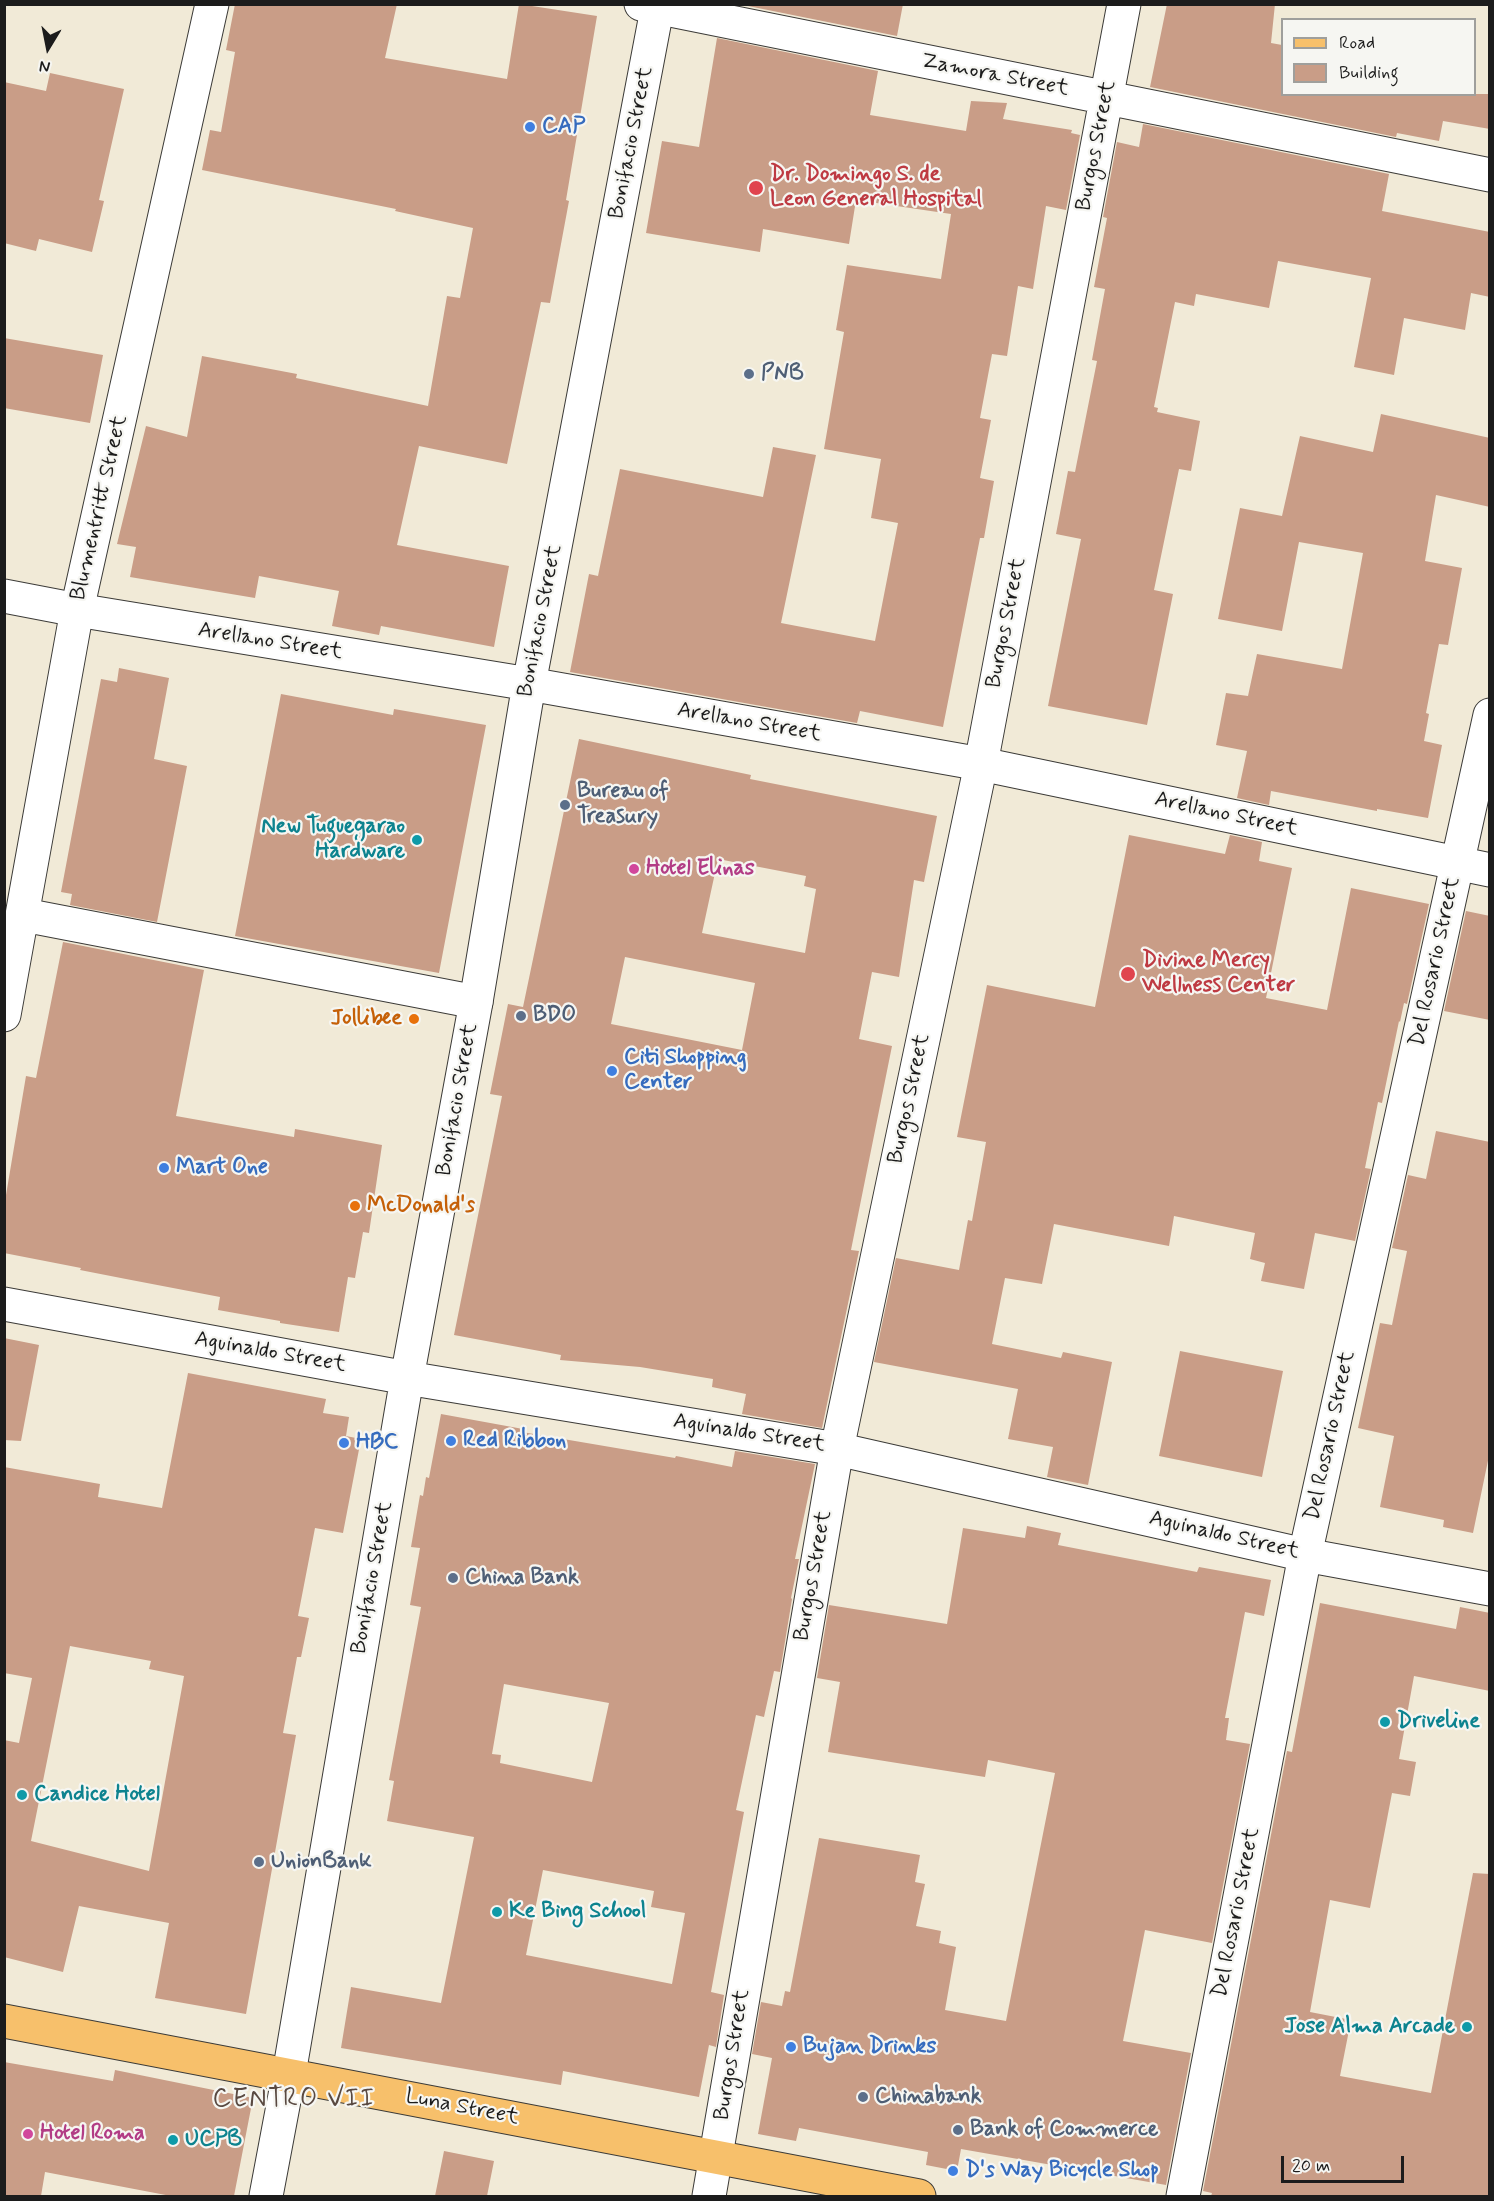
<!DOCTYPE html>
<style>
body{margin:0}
#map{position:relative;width:1494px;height:2201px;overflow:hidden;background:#f1ead7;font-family:Mynerve,sans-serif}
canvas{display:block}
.frame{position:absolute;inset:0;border:6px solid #1c1c1c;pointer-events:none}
.legend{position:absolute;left:1281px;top:18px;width:195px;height:78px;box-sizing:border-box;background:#f6f6f2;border:2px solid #9f9f9c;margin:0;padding:8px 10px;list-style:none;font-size:18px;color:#1c1c1c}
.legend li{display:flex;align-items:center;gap:12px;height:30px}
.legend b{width:30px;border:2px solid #9f9f9c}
.north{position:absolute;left:18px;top:18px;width:60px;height:60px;-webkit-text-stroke:4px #f6f6f2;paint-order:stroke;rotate:190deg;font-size:16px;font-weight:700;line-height:24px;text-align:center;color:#1c1c1c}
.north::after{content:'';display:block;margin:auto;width:21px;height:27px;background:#1c1c1c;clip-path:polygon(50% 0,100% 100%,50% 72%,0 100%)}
.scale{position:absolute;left:1281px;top:2156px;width:123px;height:27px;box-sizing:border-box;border:3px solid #1c1c1c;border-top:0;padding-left:8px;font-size:18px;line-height:21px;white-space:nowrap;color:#1c1c1c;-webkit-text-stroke:4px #f6f6f2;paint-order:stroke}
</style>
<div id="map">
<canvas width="1494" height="2201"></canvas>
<div class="frame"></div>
<ul class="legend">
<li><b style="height:8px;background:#f7c06b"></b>Road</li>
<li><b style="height:16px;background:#c99d87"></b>Building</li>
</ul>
<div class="north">N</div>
<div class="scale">20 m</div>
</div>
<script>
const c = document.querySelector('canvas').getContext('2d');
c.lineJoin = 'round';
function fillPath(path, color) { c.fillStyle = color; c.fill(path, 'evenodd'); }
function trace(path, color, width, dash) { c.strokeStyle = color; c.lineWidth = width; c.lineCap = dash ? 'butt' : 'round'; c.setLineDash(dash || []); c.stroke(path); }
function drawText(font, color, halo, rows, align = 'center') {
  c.font = font + ' Mynerve,sans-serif'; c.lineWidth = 4.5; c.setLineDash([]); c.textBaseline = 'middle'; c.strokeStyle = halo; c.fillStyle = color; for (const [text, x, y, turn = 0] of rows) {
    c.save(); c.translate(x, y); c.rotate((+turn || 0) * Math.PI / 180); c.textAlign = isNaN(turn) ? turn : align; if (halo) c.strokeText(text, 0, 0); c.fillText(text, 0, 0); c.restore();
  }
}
const building = new Path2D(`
 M235,4H397L385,58L507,79L519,4L597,16L566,200L569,201L550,303L541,302L507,464L419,446L397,545L509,566L494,647L381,626L379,635L332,626L339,591L259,576L255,598L130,577L136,547L117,544L146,426L187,437L202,356L297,374L296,378L428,406L447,296L460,298L473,228L395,211L396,209L202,170L210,130L221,132L235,52L226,50Z
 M738,4H903L897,36Z
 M1167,4H1275L1271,43L1282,45V94H1490V129L1443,121L1439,141L1397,133L1396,137L1150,87Z
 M717,38L878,71L870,115L966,131L971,101L1007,103L1003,119L1072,130L1071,133L1080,135L1066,210L1046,206L1033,289L1018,286L1007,356L992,354L980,418L991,420L980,478L994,481L984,538H980L943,727L860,711L857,723L570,672L589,574L598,576L620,469L763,497L773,447L816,455L781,623L875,641L898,523L871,518L881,459L824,449L844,332L836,330L847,265L941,279L951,214L856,200L849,244L763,229L760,252L646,233L662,141L699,147Z
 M50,73L124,89L99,200L104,201L92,252L39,239L36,251L4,243V82L46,91Z
 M1143,124L1389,174L1382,211L1490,232V297L1471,293L1465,330L1404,318L1394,375L1354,367L1371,278L1278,261L1269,308L1196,294L1194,306L1175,302L1154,407L1158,408L1157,412L1200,421L1191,471L1179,469L1154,590L1173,594L1147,725L1048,706L1081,539L1056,534L1068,471L1075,472L1097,361L1092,360L1105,289L1094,287L1107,218L1103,217L1117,142L1139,147Z
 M4,338L103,355L90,423L4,408Z
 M1381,414L1490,438V507L1436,495L1425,561L1462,568L1448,645L1439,644L1426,713L1429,714L1424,741L1442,745L1428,818L1377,809V811L1271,791L1269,805L1237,798L1247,751L1216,745L1226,693L1248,696L1257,654L1342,669L1363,553L1299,542L1282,631L1218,619L1240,508L1282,516L1300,436L1373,452Z
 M119,668L169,678L154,759L187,766L157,922L70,905L72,894L61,892L101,679L117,682Z
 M281,694L393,715L394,709L486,725L439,973L235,936Z
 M579,739L751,775L750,779L937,816L924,882L914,880L899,977L872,972L859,1039L892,1046L851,1250L859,1251L822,1428L742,1414L746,1394L712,1387L713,1379L640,1367L560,1360L561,1355L454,1335L502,1096L490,1094L508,1004L523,1007ZM718,859L806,876L804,886L816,889L805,953L702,933ZM625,957L755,983L742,1050L611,1024Z
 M1129,835L1225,854L1230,835L1262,842L1259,861L1292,868L1266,998L1327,1010L1351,888L1429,904L1407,1004L1404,1003L1400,1022L1399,1021L1382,1103L1378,1102L1365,1168L1371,1169L1355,1241L1315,1233L1304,1289L1261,1281L1265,1263L1250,1259L1255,1233L1174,1216L1169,1246L1054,1224L1042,1284L1005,1278L992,1344L1061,1358L1063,1352L1112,1362L1088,1485L1047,1477L1053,1447L1008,1439L1018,1389L874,1362L896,1258L959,1270L968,1220L972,1221L986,1142L957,1137L987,985L1095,1007Z
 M1466,911L1490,916V1020L1444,1011Z
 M63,942L204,970L176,1116L294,1137L295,1129L382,1145L369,1233L363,1232L355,1278L348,1277L339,1332L280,1323V1321L218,1310L220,1297L126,1279L80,1270L81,1268L4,1253L5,1201L26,1076L36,1078Z
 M1436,1131L1490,1142V1451L1473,1533L1443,1527L1444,1520L1380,1507L1394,1436L1358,1428L1380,1323L1392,1325L1407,1251L1392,1248L1408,1175L1426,1179Z
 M4,1338L39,1345L21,1441L4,1440Z
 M1180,1351L1283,1371L1262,1477L1159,1456Z
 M188,1373L326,1399L323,1413L349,1417L346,1436L361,1439L343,1533L315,1528L298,1616L309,1618L301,1657H297L283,1733L296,1735L246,2014L155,1998L169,1923L79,1906L63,1972L4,1957V1740L19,1743L32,1678L4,1673V1467L100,1484L98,1497L162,1508ZM70,1646L151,1661L149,1669L184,1676L149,1871L31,1841Z
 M441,1414L523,1429L522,1432L675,1458L676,1456L732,1467L735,1451L815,1464L795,1559H799L791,1598L792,1599L780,1672L774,1671L764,1717L756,1715L736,1810L744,1812L711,1992L724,1995L716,2047L709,2045L699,2097L563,2071L561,2085L341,2048L351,1987L441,2003L474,1837L387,1821L394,1781L389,1780L421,1607L410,1605L420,1548L411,1547L420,1495L423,1496L426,1477L429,1478ZM504,1684L609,1703L592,1782L500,1763L501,1755L492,1754ZM543,1870L654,1891L651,1907L685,1913L672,1984L526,1955Z
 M1027,1526L1061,1533L1058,1545L1197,1572L1199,1567L1271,1580L1264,1616L1245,1612L1225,1718H1229L1226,1740L1250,1744L1212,1943L1145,1930L1123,2041L1191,2053L1166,2185L961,2149L957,2171L926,2165L928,2152L799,2128L796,2141L758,2134L772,2058L752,2054L761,2002L782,2006L785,1991L790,1992L819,1838L920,1855L915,1882L925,1884L916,1926L941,1931L939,1943L956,1947L945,2010L1006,2021L1055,1773L988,1760L985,1777L828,1752L840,1682L817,1678L829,1605L947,1624L963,1528L1025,1538Z
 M1320,1603L1456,1629L1460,1607L1490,1613V1691L1414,1676L1399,1759L1416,1762L1410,1796L1392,1793L1370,1908L1330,1900L1310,2012L1351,2020L1340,2076L1431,2093L1473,1873L1490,1874V2196H1211L1212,2193L1203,2191L1287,1751L1292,1752Z
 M4,2062L113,2081L115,2070L253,2098L234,2196H171L45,2172L41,2196H4Z
 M444,2151L494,2161L487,2196H435Z`);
const minor = new Path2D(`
 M641,4L1490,175
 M24,915L476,1002
 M4,1015L77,610L212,4
 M709,2196L837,1449L981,764L1124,4
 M1183,2196L1305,1555L1490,715`);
const tertiary = new Path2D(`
 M4,596L77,610L529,684L981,764L1490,870
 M4,1304L407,1378L837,1449L1305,1555L1490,1589
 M266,2196L289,2074L407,1378L476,1002L529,684L658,4`);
const primary = new Path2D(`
 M4,2021L919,2196`);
const markers = [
 [530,127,6,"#3f7fe0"],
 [756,188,8,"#e0444e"],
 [749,374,6,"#5c6f8a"],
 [565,805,6,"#5c6f8a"],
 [417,840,6,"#0f9aa8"],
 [634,869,6,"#d1479c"],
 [1128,974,8,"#e0444e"],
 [521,1016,6,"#5c6f8a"],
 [414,1019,6,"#e8710a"],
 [612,1071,6,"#3f7fe0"],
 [164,1168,6,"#3f7fe0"],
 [355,1206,6,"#e8710a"],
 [451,1441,6,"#3f7fe0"],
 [344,1443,6,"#3f7fe0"],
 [453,1578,6,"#5c6f8a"],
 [1385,1722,6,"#0f9aa8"],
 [22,1795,6,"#0f9aa8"],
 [259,1862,6,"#5c6f8a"],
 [497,1912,6,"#0f9aa8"],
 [1467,2027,6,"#0f9aa8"],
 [791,2047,6,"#3f7fe0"],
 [863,2097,6,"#5c6f8a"],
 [958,2130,6,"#5c6f8a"],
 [28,2134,6,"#d1479c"],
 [173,2140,6,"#0f9aa8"],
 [953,2171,6,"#3f7fe0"]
];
const streetNames = [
 ["Zamora Street",995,76,11],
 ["Bonifacio Street",632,143,-79],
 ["Burgos Street",1097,146,-79],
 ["Blumentritt Street",100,508,-77],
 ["Bonifacio Street",541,621,-79],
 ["Burgos Street",1007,623,-79],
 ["Arellano Street",270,642,9],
 ["Arellano Street",749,723,10],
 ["Arellano Street",1226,815,12],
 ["Del Rosario Street",1436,962,-78],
 ["Burgos Street",910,1099,-78],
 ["Bonifacio Street",458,1100,-80],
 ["Aguinaldo Street",270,1353,10],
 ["Aguinaldo Street",749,1434,9],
 ["Del Rosario Street",1331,1436,-78],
 ["Aguinaldo Street",1224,1536,13],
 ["Burgos Street",814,1576,-80],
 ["Bonifacio Street",373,1578,-80],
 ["Del Rosario Street",1237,1913,-79],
 ["Burgos Street",733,2055,-81],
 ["Luna Street",462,2108,11]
];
const shopNames = [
 ["CAP",542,127],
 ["Citi Shopping",624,1058],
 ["Center",624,1083],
 ["Mart One",176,1168],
 ["Red Ribbon",463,1441],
 ["HBC",356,1443],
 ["Bujan Drinks",803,2047],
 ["D's Way Bicycle Shop",965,2171]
];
const healthNames = [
 ["Dr. Domingo S. de",770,175],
 ["Leon General Hospital",770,200],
 ["Divine Mercy",1142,961],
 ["Wellness Center",1142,986]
];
const serviceNames = [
 ["PNB",761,374],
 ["Bureau of",577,792],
 ["Treasury",577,817],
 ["BDO",533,1016],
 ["China Bank",465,1578],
 ["UnionBank",271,1862],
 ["Chinabank",875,2097],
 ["Bank of Commerce",970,2130]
];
const cultureNames = [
 ["New Tuguegarao",405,827,"right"],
 ["Hardware",405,852,"right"],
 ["Driveline",1397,1722],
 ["Candice Hotel",34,1795],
 ["Ke Bing School",509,1912],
 ["Jose Alma Arcade",1455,2027,"right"],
 ["UCPB",185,2140]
];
const hotelNames = [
 ["Hotel Elinas",646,869],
 ["Hotel Roma",40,2134]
];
const foodNames = [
 ["Jollibee",402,1019],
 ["McDonald's",367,1206,"left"]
];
const quarterNames = [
 ["CENTRO VII",294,2101]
];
fillPath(building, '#c99d87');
trace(minor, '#3c3b38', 35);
trace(tertiary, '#3c3b38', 35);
trace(primary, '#3c3b38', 35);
trace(minor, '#fff', 33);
trace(tertiary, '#fff', 33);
trace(primary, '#f7c06b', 33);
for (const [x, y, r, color] of markers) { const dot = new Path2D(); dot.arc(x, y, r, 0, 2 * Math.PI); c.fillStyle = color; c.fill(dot); trace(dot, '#f6f6f2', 2); }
drawText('22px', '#1c1c1c', '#f6f6f2', streetNames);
drawText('bold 22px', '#366cbe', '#f6f6f2', shopNames, 'left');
drawText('bold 22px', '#be3a42', '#f6f6f2', healthNames, 'left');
drawText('bold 22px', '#4e5e75', '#f6f6f2', serviceNames, 'left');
drawText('bold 22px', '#0d838f', '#f6f6f2', cultureNames, 'left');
drawText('bold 22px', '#b23c85', '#f6f6f2', hotelNames, 'left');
drawText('bold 22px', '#c56008', '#f6f6f2', foodNames, 'right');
c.letterSpacing = '1.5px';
drawText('26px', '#594941', '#f6f6f2', quarterNames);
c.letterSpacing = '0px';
</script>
